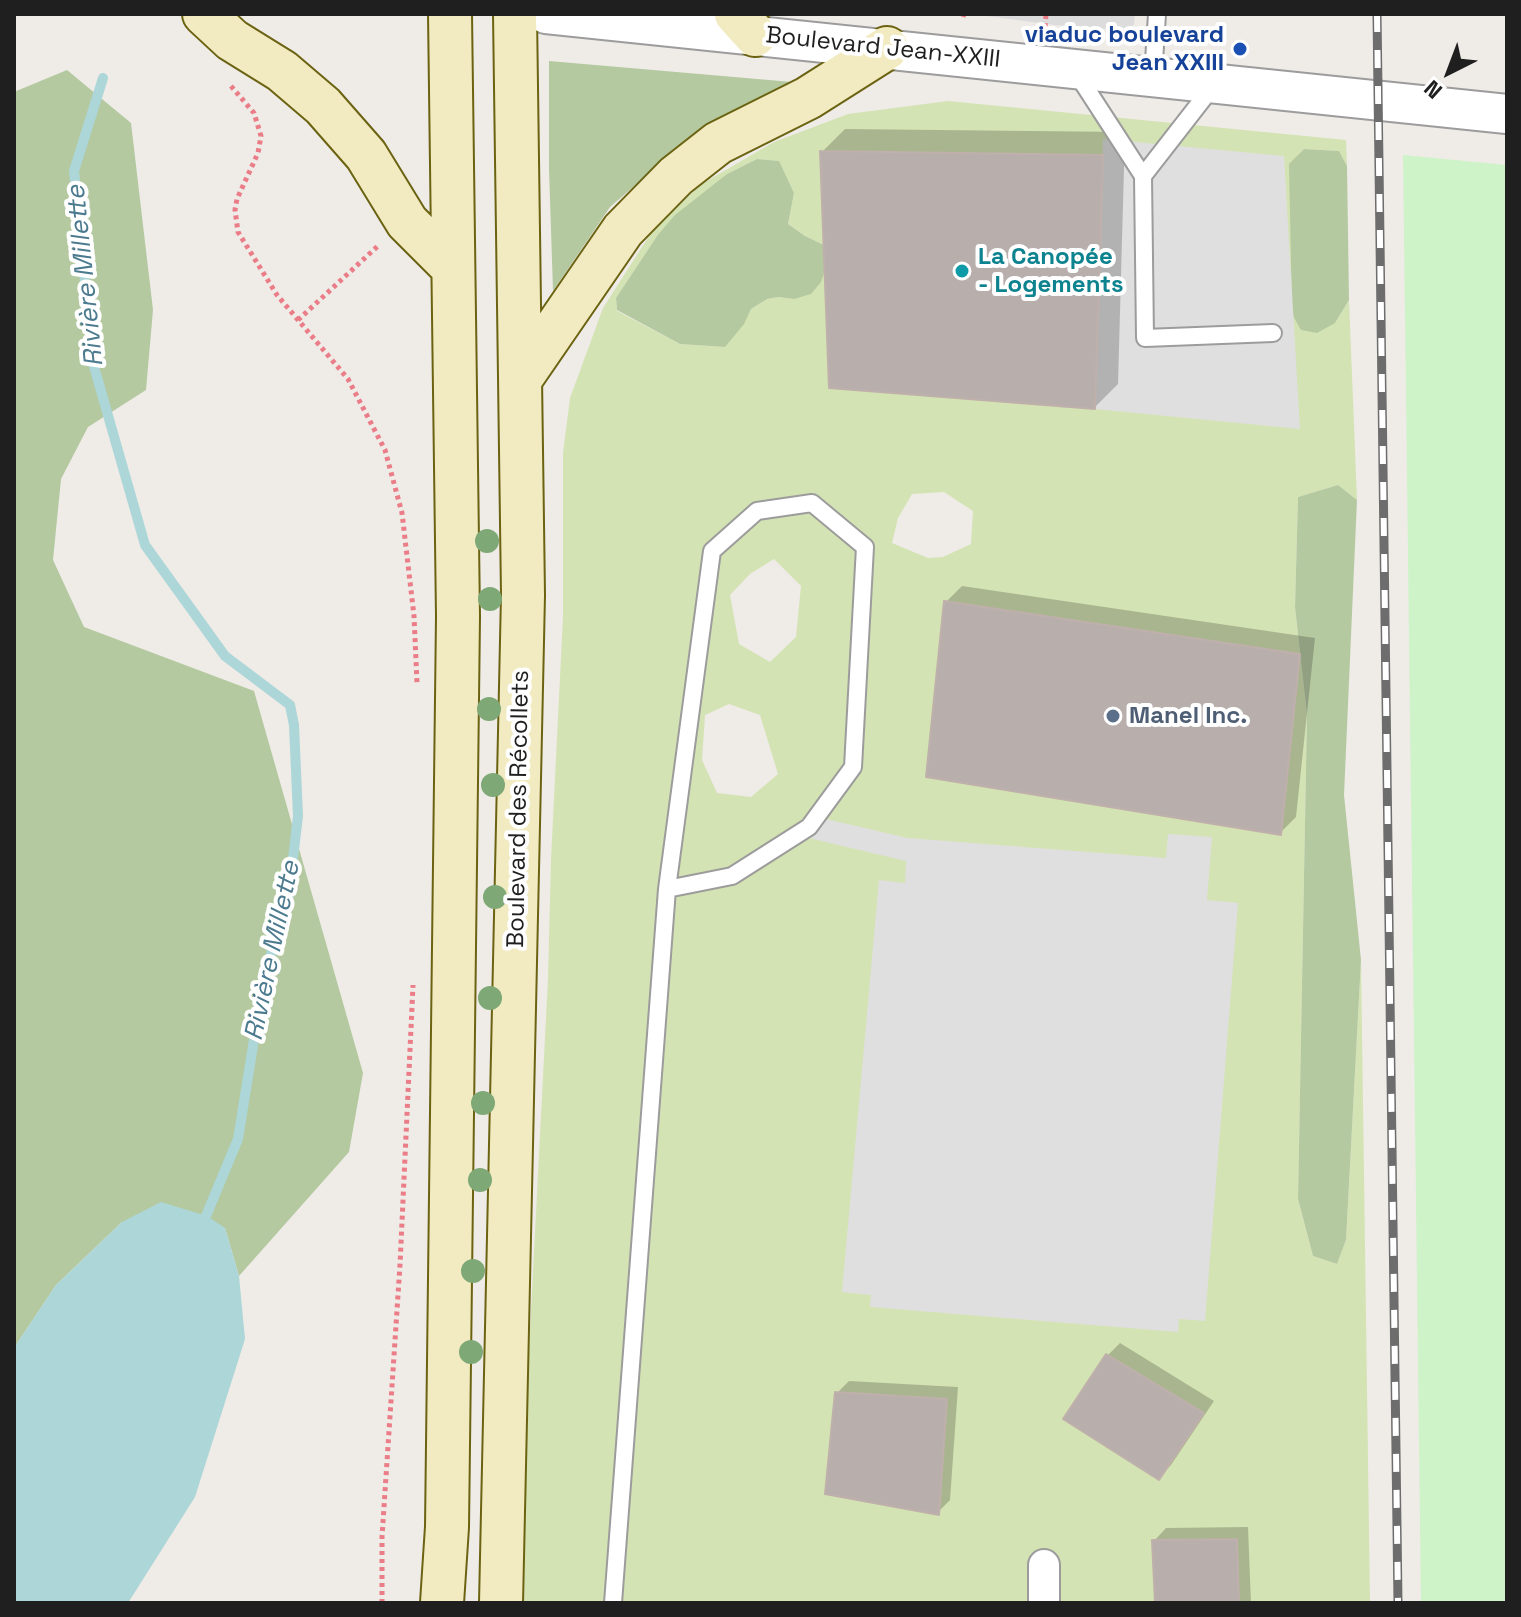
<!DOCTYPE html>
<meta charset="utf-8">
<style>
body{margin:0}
#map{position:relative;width:1521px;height:1617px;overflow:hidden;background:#efebe7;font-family:"Space Grotesk",sans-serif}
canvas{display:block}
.frame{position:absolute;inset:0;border:16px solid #1f1f1f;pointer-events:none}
.north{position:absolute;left:1409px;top:32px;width:80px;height:80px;-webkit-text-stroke:6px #fff;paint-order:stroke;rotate:222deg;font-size:22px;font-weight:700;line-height:32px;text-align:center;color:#1f1f1f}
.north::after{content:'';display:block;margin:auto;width:28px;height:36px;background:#1f1f1f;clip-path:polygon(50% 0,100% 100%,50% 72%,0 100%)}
</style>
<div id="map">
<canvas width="1521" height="1617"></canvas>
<div class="frame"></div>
<div class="north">N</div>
</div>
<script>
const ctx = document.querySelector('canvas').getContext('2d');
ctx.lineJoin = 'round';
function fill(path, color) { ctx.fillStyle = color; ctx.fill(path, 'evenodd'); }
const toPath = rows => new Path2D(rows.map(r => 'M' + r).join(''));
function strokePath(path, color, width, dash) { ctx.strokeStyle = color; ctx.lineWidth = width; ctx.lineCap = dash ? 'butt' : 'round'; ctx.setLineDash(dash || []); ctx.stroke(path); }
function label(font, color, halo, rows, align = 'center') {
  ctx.font = font + ' "Space Grotesk",sans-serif'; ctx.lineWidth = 8; ctx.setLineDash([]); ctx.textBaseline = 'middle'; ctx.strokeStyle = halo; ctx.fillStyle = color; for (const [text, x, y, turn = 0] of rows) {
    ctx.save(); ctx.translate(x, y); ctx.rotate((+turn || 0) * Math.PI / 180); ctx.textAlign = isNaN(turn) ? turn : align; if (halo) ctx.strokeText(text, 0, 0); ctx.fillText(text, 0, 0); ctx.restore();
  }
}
const residential = toPath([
 [971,14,1135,14,1133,31,1055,25]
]);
const grass = toPath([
 [948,101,1346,140,1347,166,1339,151,1304,149,1290,164,1292,315,1335,323,1349,300,1357,500,1338,485,1298,497,1295,607,1307,715,1298,1199,1313,1256,1337,1264,1346,1240,1361,960,1370,1603,516,1603,548,979,551,859,563,617,563,453,570,398,603,308,651,233,700,185,774,142,848,114],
 [757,159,778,161,794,193,788,224,805,236,824,245,794,299,778,297,767,299,751,309,725,347,680,344,617,311,616,298,657,236,727,174],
 [944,492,973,511,971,544,943,557,928,558,892,543,898,518,912,494],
 [774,559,801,586,796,637,770,662,739,644,730,595,750,574],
 [729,704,760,715,778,774,751,797,717,793,702,760,705,715]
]);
const forest = toPath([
 [549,61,792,82,699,130,610,207,553,291,549,169],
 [67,70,131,123,153,310,146,390,88,427,61,479,53,560,84,627,254,691,363,1073,349,1152,239,1276,225,1228,122,1222,56,1285,14,1348,14,92],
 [1304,149,1339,151,1347,166,1349,300,1335,323,1317,333,1301,330,1292,314,1289,164],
 [757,159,779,161,794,193,788,224,805,236,824,245,826,267,821,282,811,294,794,299,778,297,767,299,751,309,744,324,725,347,680,344,617,310,616,298,657,236,675,215,727,174],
 [1338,485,1357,500,1344,795,1361,960,1346,1240,1337,1264,1313,1256,1298,1199,1307,715,1295,607,1298,497]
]);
const park = toPath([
 [1403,155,1507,165,1507,1603,1421,1603]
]);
const parking = toPath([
 [1103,139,1284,156,1300,429,1095,409],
 [817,817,908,838,1166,858,1168,834,1212,837,1207,900,1238,903,1205,1321,1179,1319,1178,1332,870,1307,871,1295,842,1292,879,880,905,883,906,861,796,835]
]);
const water = toPath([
 [161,1202,207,1216,225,1228,239,1276,245,1339,195,1497,128,1603,14,1603,14,1348,56,1285,122,1222]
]);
const shadow = toPath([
 [845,129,1125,132,1118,384,1095,407,822,152],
 [962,586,1315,638,1296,817,1280,833,946,602],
 [1120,1343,1214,1401,1171,1465,1159,1477,1108,1355],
 [849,1381,958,1387,950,1500,938,1512,837,1393],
 [1248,1527,1251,1603,1157,1603,1154,1541,1166,1528],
 [943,1601,943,1603,850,1603,851,1603]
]);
const stream = toPath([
 [103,78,74,171,93,363,145,545,225,656,290,705,294,725,298,816,287,909,265,971,238,1139,201,1228]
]);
const building = toPath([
 [820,151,1103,155,1095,409,829,388,820,151],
 [944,601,1300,654,1281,835,926,777,944,601],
 [1106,1354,1204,1413,1159,1480,1063,1419,1106,1354],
 [835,1392,947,1399,939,1515,825,1494,835,1392],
 [1237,1539,1239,1603,1155,1603,1152,1540,1237,1539]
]);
const path = toPath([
 [963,17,964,14],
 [1045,27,1046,14],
 [231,86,254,113,261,136,258,153,237,199,235,210,238,232,277,295,348,379,385,450,402,513,414,616,417,683],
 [298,320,380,244],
 [382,1603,382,1537,400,1265,413,985]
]);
const service = toPath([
 [1075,71,1143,176,1145,338,1273,333],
 [1153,77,1157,14],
 [1143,176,1213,86],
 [613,1603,667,889,712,551,757,511,812,503,865,547,853,767,809,827,732,876,667,889]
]);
const minor = toPath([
 [1044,1565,1044,1603]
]);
const tertiary = toPath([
 [546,14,1507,114]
]);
const secondary = toPath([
 [204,14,232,40,282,71,323,106,366,155,407,222,452,267],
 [736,14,755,35],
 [522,377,623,230,676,176,718,143,808,98,887,48],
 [442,1603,447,1527,458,616,450,14],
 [501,1603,523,595,515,14]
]);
const rail = toPath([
 [1377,14,1398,1603]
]);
const trees = [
 [487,541],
 [490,599],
 [489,709],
 [493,785],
 [495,897],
 [490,998],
 [483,1103],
 [480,1180],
 [473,1271],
 [471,1352]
];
const markers = [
 [1240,49,8,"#1a4fb4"],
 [962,271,8,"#0f9aa8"],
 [1113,716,8,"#5c6f8a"]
];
const transitNames = [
 ["viaduc boulevard",1224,35],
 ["Jean XXIII",1224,63]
];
const streetNames = [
 ["Boulevard Jean-XXIII",883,48,6],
 ["Boulevard des Récollets",519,809,-89]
];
const cultureNames = [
 ["La Canopée",978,257],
 ["- Logements",978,285]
];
const serviceNames = [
 ["Manel Inc.",1129,716]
];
const waterNames = [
 ["Rivière Millette",86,276,-96],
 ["Rivière Millette",273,951,-78]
];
fill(residential, '#dddcdd');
fill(grass, '#d4e3b3');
fill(forest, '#b4c9a0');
fill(park, '#cef3c9');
fill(parking, '#dfdfdf');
fill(water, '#acd6d7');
fill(shadow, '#0003');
strokePath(stream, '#acd6d7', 10);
fill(building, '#b8afad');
strokePath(building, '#bfb0ab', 2);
strokePath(service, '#9c9c9c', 20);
strokePath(minor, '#9c9c9c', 34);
strokePath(tertiary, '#9c9c9c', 42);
strokePath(secondary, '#6b6312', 46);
strokePath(path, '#ea7d87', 5, [4, 4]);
strokePath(service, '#fff', 16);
strokePath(minor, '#fff', 30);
strokePath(tertiary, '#fff', 38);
strokePath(secondary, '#f2ebc1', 42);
strokePath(rail, '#6d6d6d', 9);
strokePath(rail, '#fff', 6, [18]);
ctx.fillStyle = '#7ea876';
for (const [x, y] of trees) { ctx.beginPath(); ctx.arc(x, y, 12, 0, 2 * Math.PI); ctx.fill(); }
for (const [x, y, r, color] of markers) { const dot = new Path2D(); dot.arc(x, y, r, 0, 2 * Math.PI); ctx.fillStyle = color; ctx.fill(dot); strokePath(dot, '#fff', 3); }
label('bold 24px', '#164399', '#fff', transitNames, 'right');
label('24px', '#1f1f1f', '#fff', streetNames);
label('bold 24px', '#0d838f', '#fff', cultureNames, 'left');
label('bold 24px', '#4e5e75', '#fff', serviceNames, 'left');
label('italic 26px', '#4c7a8e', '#fff', waterNames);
</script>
